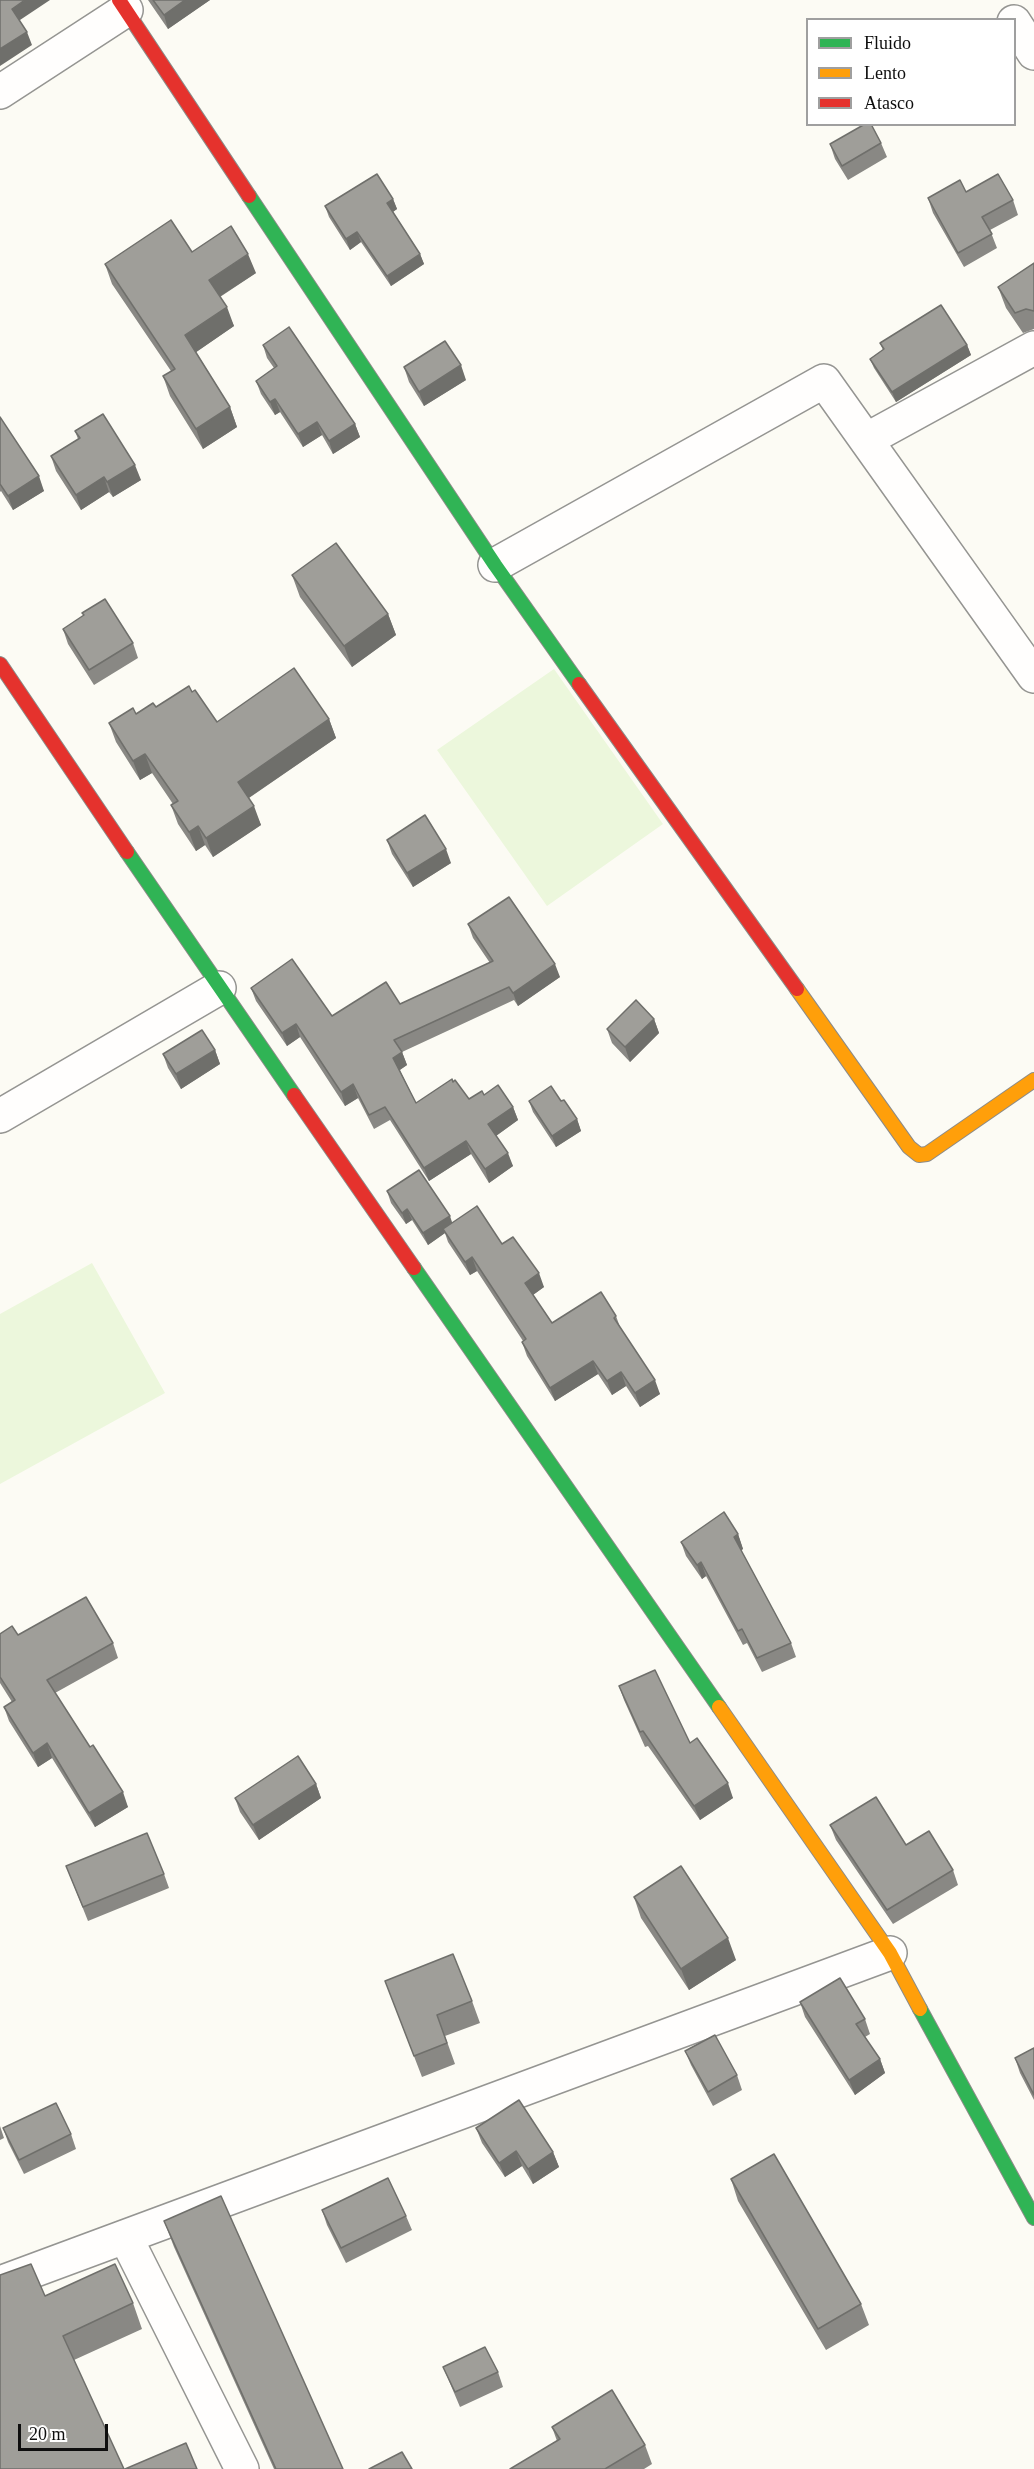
<!DOCTYPE html>
<style>
body{margin:0}
#map{position:relative;width:1034px;height:2469px;overflow:hidden;background:#fcfbf4;font-family:Georgia,serif}
canvas{display:block}
.legend{position:absolute;left:806px;top:18px;width:210px;height:108px;box-sizing:border-box;background:#fff;border:2px solid #9f9f9f;margin:0;padding:8px 10px;list-style:none;font-size:18px;color:#0e0e0e}
.legend li{display:flex;align-items:center;gap:12px;height:30px}
.legend b{width:30px;border:2px solid #9f9f9f}
.scale{position:absolute;left:18px;top:2424px;width:90px;height:27px;box-sizing:border-box;border:3px solid #0e0e0e;border-top:0;padding-left:8px;font-size:18px;line-height:21px;white-space:nowrap;color:#0e0e0e;-webkit-text-stroke:4px #fff;paint-order:stroke}
</style>
<div id="map">
<canvas width="1034" height="2469"></canvas>
<ul class="legend">
<li><b style="height:8px;background:#30b455"></b>Fluido</li>
<li><b style="height:8px;background:#ff9f0a"></b>Lento</li>
<li><b style="height:8px;background:#e5322d"></b>Atasco</li>
</ul>
<div class="scale">20 m</div>
</div>
<script>
const ctx = document.querySelector('canvas').getContext('2d');
ctx.lineJoin = 'round';
function fill(path, color) { ctx.fillStyle = color; ctx.fill(path, 'evenodd'); }
const toPath = rows => new Path2D(rows.map(r => 'M' + r).join(''));
function strokePath(path, color, width, dash) { ctx.strokeStyle = color; ctx.lineWidth = width; ctx.lineCap = dash ? 'butt' : 'round'; ctx.setLineDash(dash || []); ctx.stroke(path); }
const pitch = toPath([
 [554,669,663,824,547,906,437,750],
 [92,1263,165,1393,0,1484,0,1314]
]);
const street = toPath([
 [1014,22,1034,53],
 [0,92,126,10],
 [866,440,1034,348],
 [495,565,824,381,1034,676],
 [0,1116,219,988],
 [126,2238,242,2469],
 [0,2283,890,1953]
]);
const fast = toPath([
 [249,196,495,565,579,684],
 [127,852,294,1095],
 [414,1268,719,1707],
 [920,2009,1034,2218]
]);
const slow = toPath([
 [797,989,909,1147,919,1155,927,1154,1034,1080],
 [719,1707,890,1953,920,2009]
]);
const jam = toPath([
 [119,0,249,196],
 [0,664,127,852],
 [579,684,797,989],
 [294,1095,414,1268]
]);
const wall = toPath([
 [148,0,210,0,168,29],
 [881,143,887,157,848,180,835,159,830,144],
 [966,192,1013,200,1018,215,990,230,997,248,964,267,933,213,928,198],
 [393,199,397,209,393,212,420,254,424,264,391,286,361,242,350,250,329,217,325,206],
 [192,252,256,273,220,297,234,326,196,352,230,407,237,427,203,449,170,396,163,376,171,371,112,284,105,264],
 [1034,263,1034,329,1023,333,1006,308,998,287],
 [880,343,967,345,971,355,896,402,874,368,870,359,883,350],
 [263,345,355,424,360,437,333,454,322,435,303,447,280,412,275,415,261,394,256,381,274,368,267,358],
 [404,367,466,380,424,406,409,382],
 [0,417,44,491,13,510,1,491,0,492],
 [75,431,141,480,113,497,109,492,81,510,56,471,51,456,78,439],
 [292,575,388,614,396,635,352,667,300,597],
 [82,613,133,643,138,658,94,685,68,644,63,629,84,616],
 [192,692,217,722,329,719,336,738,249,798,261,825,213,857,205,845,196,851,178,824,171,805,173,804,152,773,140,780,116,742,109,723,156,707],
 [387,840,451,863,413,887,392,854],
 [468,924,560,977,518,1006,514,1000,402,1052,407,1065,400,1070,416,1103,469,1099,484,1095,513,1107,518,1120,496,1136,513,1166,489,1183,471,1154,429,1181,390,1120,374,1129,358,1098,345,1106,300,1037,287,1046,256,1001,251,988,332,1016,400,1004,490,963,473,938],
 [654,1019,659,1033,630,1062,612,1043,607,1029],
 [215,1050,220,1064,181,1089,168,1068,163,1054],
 [529,1101,561,1101,577,1119,581,1131,556,1147,533,1112],
 [387,1191,452,1223,502,1244,544,1287,533,1295,552,1323,616,1316,620,1327,660,1394,640,1407,626,1386,612,1395,598,1374,555,1401,527,1356,522,1342,523,1341,477,1271,470,1275,448,1242,445,1233,428,1245,412,1220,406,1224,391,1203],
 [738,1534,743,1549,741,1550,791,1643,796,1657,762,1672,747,1643,743,1645,706,1576,702,1579,686,1556,681,1542],
 [0,1634,113,1643,118,1658,55,1693,128,1807,95,1827,52,1758,38,1767,9,1721,4,1707,12,1702,0,1683],
 [619,1686,690,1743,733,1798,700,1820,648,1746,645,1747,624,1700],
 [316,1784,321,1798,259,1840,240,1812,235,1798],
 [830,1825,906,1845,953,1870,958,1885,893,1924,836,1840],
 [66,1866,164,1874,169,1888,88,1921],
 [634,1897,736,1960,689,1990,641,1918],
 [385,1981,472,2001,480,2023,445,2036,455,2064,422,2077],
 [800,2002,865,2019,870,2034,865,2037,880,2059,885,2073,855,2095,805,2017],
 [1034,2048,1034,2100,1020,2073,1015,2058],
 [685,2051,737,2075,742,2090,713,2106,691,2065],
 [0,2126,4,2138,0,2140],
 [3,2128,71,2134,76,2149,24,2174,8,2142],
 [476,2128,553,2152,559,2167,533,2184,522,2166,505,2177,482,2143],
 [731,2179,861,2304,869,2325,826,2350,738,2201],
 [322,2210,406,2216,412,2230,346,2263,327,2225],
 [164,2221,343,2469,274,2469,174,2247],
 [45,2296,133,2303,142,2329,74,2360],
 [443,2367,498,2372,503,2387,460,2407,449,2381],
 [552,2427,645,2445,652,2464,644,2469,510,2469,557,2441]
]);
const shadedWall = toPath([
 [25,0,50,0,17,22,12,9],
 [185,0,210,0,168,29,164,15],
 [27,32,32,45,0,66,0,49],
 [393,199,397,209,391,213,387,203],
 [357,232,361,242,350,250,346,239],
 [248,254,256,273,216,299,209,280],
 [420,254,424,264,391,286,387,276],
 [227,307,234,326,192,355,185,335],
 [967,345,971,355,896,402,892,392],
 [461,365,466,380,424,406,419,392],
 [275,399,280,412,275,415,270,402],
 [230,407,237,427,203,449,196,429],
 [317,422,322,435,303,447,298,434],
 [355,424,360,437,333,454,329,441],
 [135,465,141,480,113,497,107,482],
 [39,476,44,491,13,510,8,496],
 [104,477,109,492,81,510,76,495],
 [388,614,396,635,352,667,344,646],
 [329,719,336,738,244,801,238,782],
 [145,754,152,773,140,780,133,761],
 [254,806,261,825,213,857,206,838],
 [198,826,205,845,196,851,189,832],
 [446,849,451,863,413,887,407,873],
 [555,964,560,977,518,1006,513,993],
 [654,1019,659,1033,630,1062,625,1047],
 [296,1024,300,1037,287,1046,282,1033],
 [215,1050,220,1064,181,1089,176,1074],
 [402,1052,407,1065,398,1071,393,1058],
 [353,1084,358,1098,345,1106,341,1092],
 [513,1107,518,1120,493,1138,488,1124],
 [577,1119,581,1131,556,1147,552,1136],
 [466,1141,471,1154,429,1181,424,1168],
 [508,1153,513,1166,489,1183,485,1169],
 [407,1209,412,1220,406,1224,402,1213],
 [450,1216,454,1228,443,1229,445,1233,428,1245,423,1233],
 [472,1257,477,1271,470,1275,465,1262],
 [539,1273,544,1287,530,1297,525,1283],
 [593,1361,598,1374,555,1401,550,1388],
 [621,1372,626,1386,612,1395,607,1381],
 [655,1380,660,1394,640,1407,635,1393],
 [738,1534,743,1549,739,1552,734,1537],
 [701,1562,706,1576,702,1579,697,1565],
 [47,1743,52,1758,38,1767,33,1753],
 [728,1783,733,1798,700,1820,694,1806],
 [316,1784,321,1798,259,1840,253,1825],
 [123,1792,128,1807,95,1827,89,1813],
 [728,1938,736,1960,689,1990,681,1969],
 [880,2059,885,2073,855,2095,849,2080],
 [516,2151,522,2166,505,2177,499,2163],
 [553,2152,559,2167,533,2184,528,2169]
]);
const building = toPath([
 [0,0,25,0,12,9,27,32,0,49,0,0],
 [153,0,185,0,164,15,153,0],
 [865,124,871,124,881,143,842,166,830,144,865,124],
 [377,174,393,199,387,203,420,254,387,276,357,232,346,239,325,206,377,174],
 [998,174,1013,200,982,217,992,234,958,253,928,198,960,180,966,192,998,174],
 [171,220,192,252,231,226,248,254,209,280,227,307,185,335,230,407,196,429,163,376,175,369,105,264,171,220],
 [1034,263,1034,311,1026,309,1015,313,998,287,1034,263],
 [941,305,967,345,892,392,870,359,884,349,880,343,941,305],
 [289,327,355,424,329,441,317,422,298,434,275,399,270,402,256,381,277,366,263,345,289,327],
 [445,341,461,365,419,392,404,367,445,341],
 [103,414,135,465,107,482,104,477,76,495,51,456,80,438,75,431,103,414],
 [0,417,39,476,8,496,0,484,0,417],
 [336,543,388,614,344,646,292,575,336,543],
 [105,599,133,643,89,670,63,629,84,615,82,613,105,599],
 [294,668,329,719,238,782,254,806,206,838,198,826,189,832,171,805,178,801,145,754,133,761,109,723,133,708,136,714,153,703,156,707,189,686,192,692,195,690,217,722,294,668],
 [425,815,446,849,407,873,387,840,425,815],
 [509,897,555,964,513,993,509,987,394,1040,402,1052,393,1058,416,1103,452,1079,453,1082,455,1080,469,1099,482,1091,484,1095,498,1085,513,1107,488,1124,508,1153,485,1169,466,1141,424,1168,385,1107,369,1115,353,1084,341,1092,296,1024,282,1033,251,988,292,959,332,1016,386,982,400,1004,493,961,468,924,509,897],
 [636,1000,654,1019,625,1047,607,1029,636,1000],
 [202,1030,215,1050,176,1074,163,1054,202,1030],
 [551,1086,561,1101,564,1100,577,1119,552,1136,529,1101,551,1086],
 [419,1170,450,1216,423,1233,407,1209,402,1213,387,1191,419,1170],
 [477,1206,502,1244,513,1237,539,1273,525,1283,552,1323,601,1292,616,1316,614,1318,655,1380,635,1393,621,1372,607,1381,593,1361,550,1388,522,1342,526,1339,472,1257,465,1262,443,1229,477,1206],
 [724,1512,738,1534,734,1537,791,1643,757,1658,742,1629,738,1631,701,1562,697,1565,681,1542,724,1512],
 [86,1597,113,1643,47,1680,90,1747,93,1745,123,1792,89,1813,47,1743,33,1753,4,1707,15,1700,0,1677,0,1634,12,1626,18,1635,86,1597],
 [655,1670,690,1743,697,1738,728,1783,694,1806,643,1731,640,1732,619,1686,655,1670],
 [298,1756,316,1784,253,1825,235,1798,298,1756],
 [876,1797,906,1845,929,1831,953,1870,887,1910,830,1825,876,1797],
 [147,1833,164,1874,83,1907,66,1866,147,1833],
 [681,1866,728,1938,681,1969,634,1897,681,1866],
 [453,1954,472,2001,437,2015,447,2043,414,2056,385,1981,453,1954],
 [840,1978,865,2019,856,2024,880,2059,849,2080,800,2002,840,1978],
 [715,2035,737,2075,708,2092,685,2051,715,2035],
 [1034,2048,1034,2095,1015,2058,1034,2048],
 [519,2100,553,2152,528,2169,516,2151,499,2163,476,2128,519,2100],
 [56,2103,71,2134,19,2160,3,2128,56,2103],
 [774,2154,861,2304,818,2329,731,2179,774,2154],
 [388,2178,406,2216,341,2248,322,2210,388,2178],
 [221,2196,343,2469,276,2469,164,2221,221,2196],
 [31,2264,45,2296,115,2264,133,2303,63,2336,124,2469,0,2469,0,2275,31,2264],
 [485,2347,498,2372,455,2392,443,2367,485,2347],
 [612,2390,645,2445,605,2469,510,2469,560,2439,552,2427,612,2390],
 [186,2443,197,2469,125,2469,186,2443],
 [402,2452,412,2469,369,2469,402,2452]
]);
fill(pitch, '#ecf7dc');
strokePath(street, '#959592', 36);
strokePath(fast, '#8c8b88', 16);
strokePath(slow, '#8c8b88', 16);
strokePath(jam, '#8c8b88', 16);
strokePath(street, '#fffefd', 33);
strokePath(fast, '#30b455', 14);
strokePath(slow, '#ff9f0a', 14);
strokePath(jam, '#e5322d', 14);
fill(wall, '#898884');
fill(shadedWall, '#6f6f6b');
fill(building, '#9f9e99');
strokePath(building, '#6f6f6b', 1.5);
</script>
